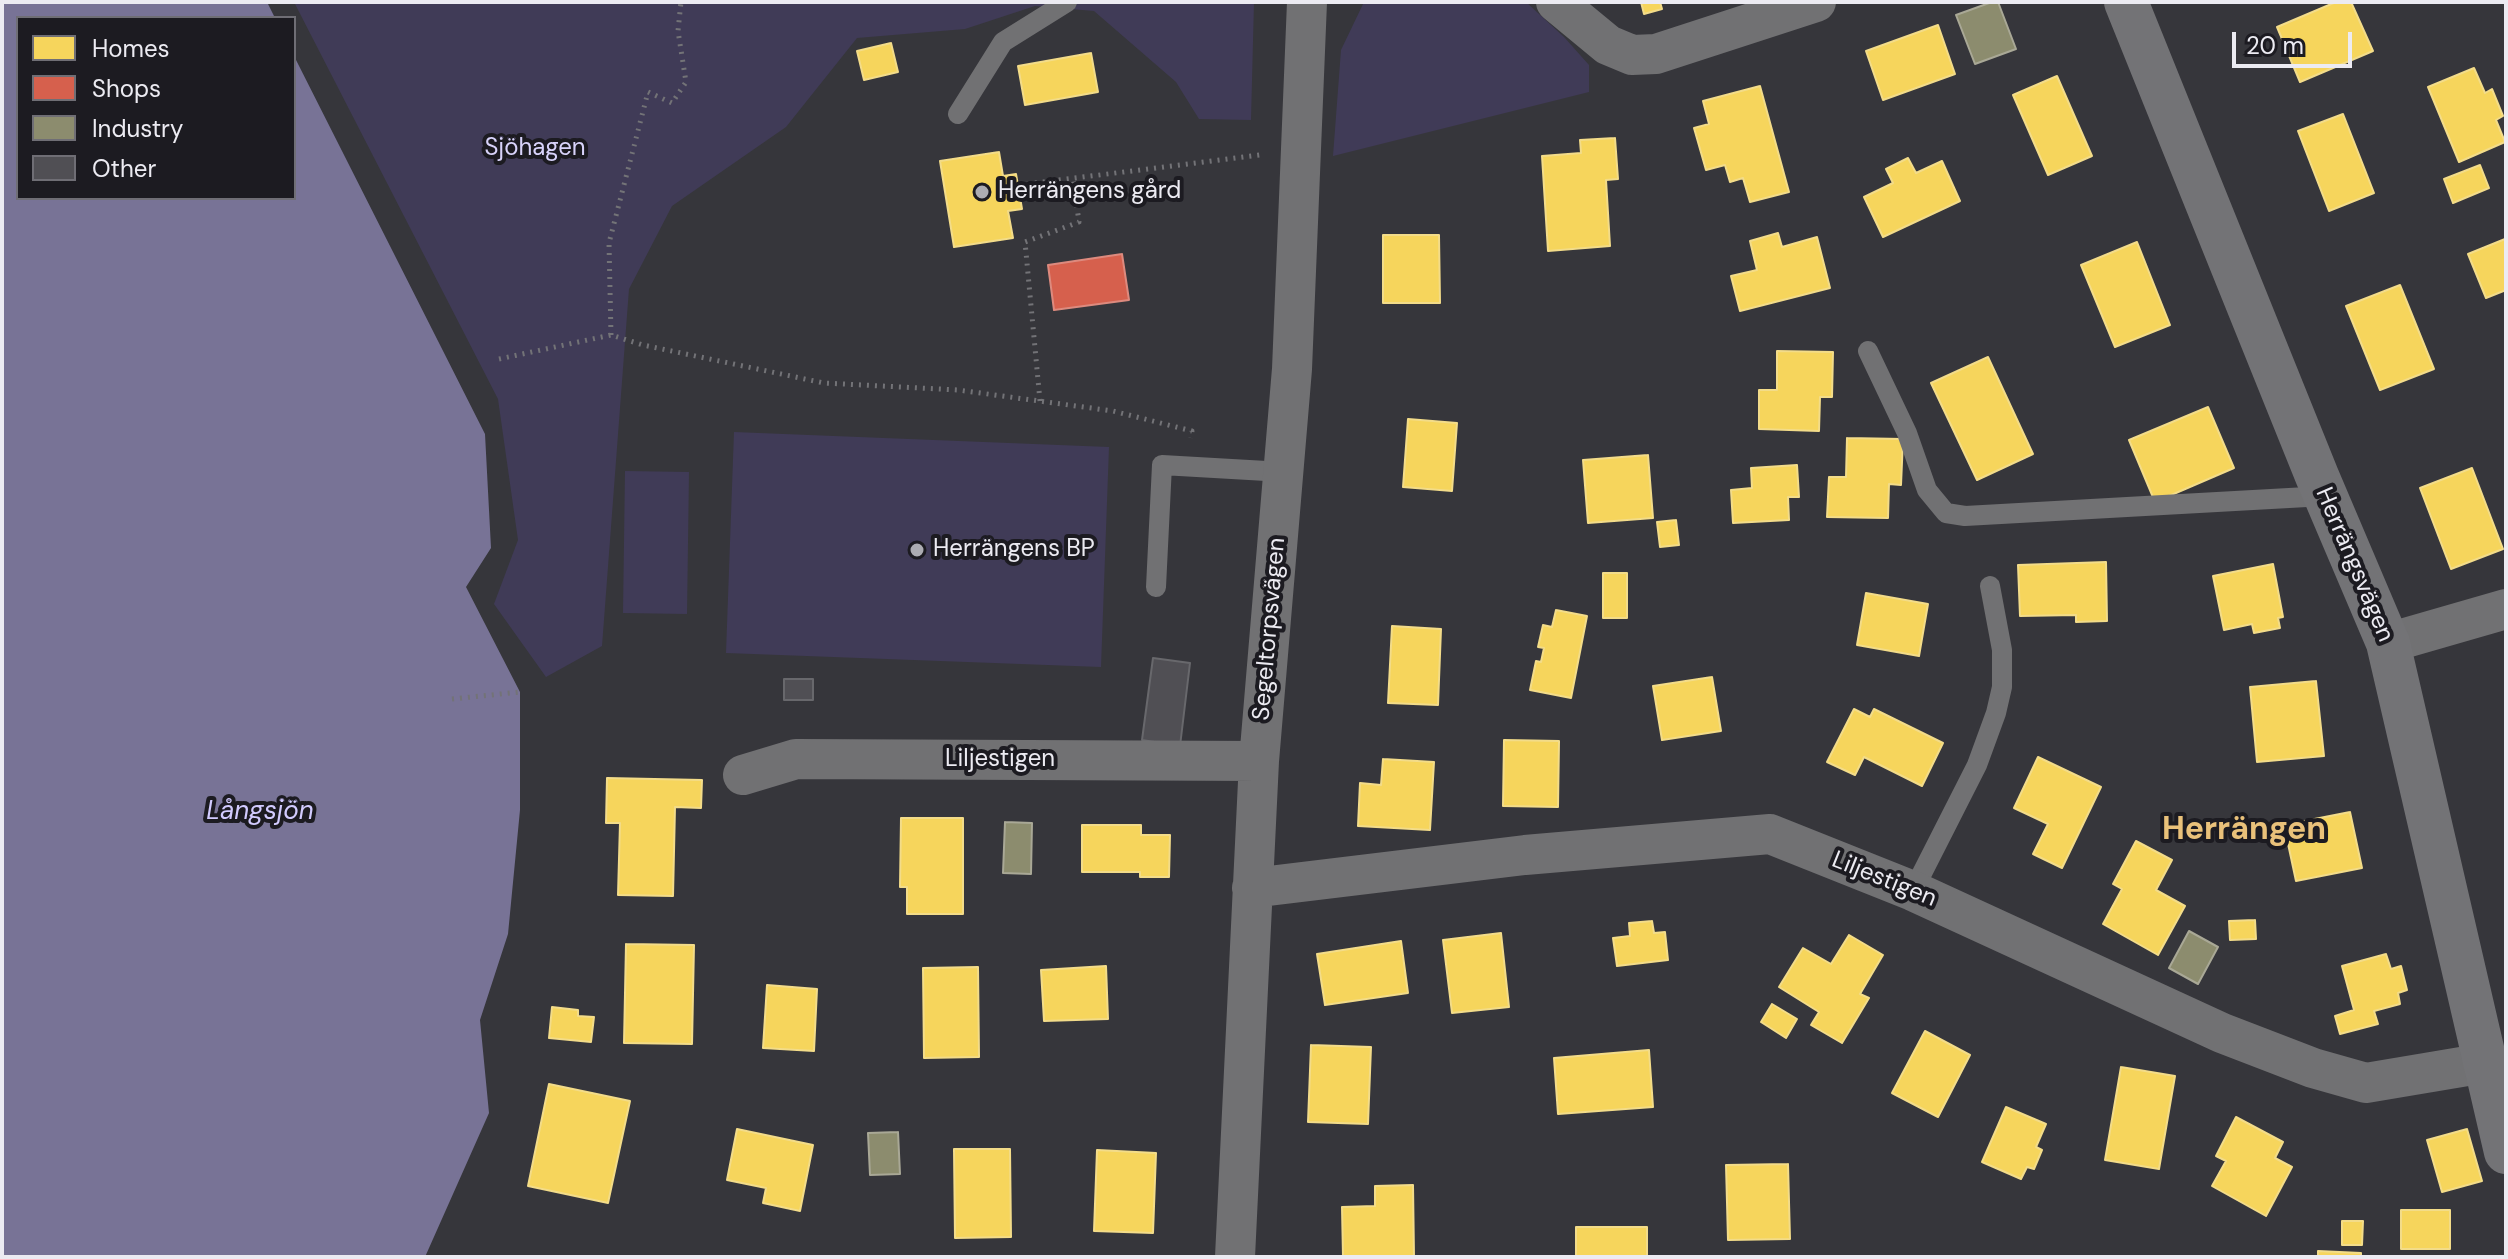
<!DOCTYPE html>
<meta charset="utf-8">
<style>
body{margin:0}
#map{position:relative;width:2508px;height:1259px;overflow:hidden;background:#36363b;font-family:"DM Sans",sans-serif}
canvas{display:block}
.frame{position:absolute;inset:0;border:4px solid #ecebf2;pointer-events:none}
.legend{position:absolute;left:16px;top:16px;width:280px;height:184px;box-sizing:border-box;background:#1c1b21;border:2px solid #6f6e75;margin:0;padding:10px 14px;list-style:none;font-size:24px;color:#ecebf2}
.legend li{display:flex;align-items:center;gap:16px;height:40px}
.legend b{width:40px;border:2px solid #6f6e75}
.scale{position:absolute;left:2232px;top:32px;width:120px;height:36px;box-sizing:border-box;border:4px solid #ecebf2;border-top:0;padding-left:10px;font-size:24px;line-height:28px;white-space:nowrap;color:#ecebf2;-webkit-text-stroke:6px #1c1b21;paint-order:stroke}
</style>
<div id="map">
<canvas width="2508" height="1259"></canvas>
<div class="frame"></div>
<ul class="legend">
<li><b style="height:22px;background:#f6d55c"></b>Homes</li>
<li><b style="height:22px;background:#d6604d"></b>Shops</li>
<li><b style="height:22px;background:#8c8c6e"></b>Industry</li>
<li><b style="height:22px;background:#504f54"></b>Other</li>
</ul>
<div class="scale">20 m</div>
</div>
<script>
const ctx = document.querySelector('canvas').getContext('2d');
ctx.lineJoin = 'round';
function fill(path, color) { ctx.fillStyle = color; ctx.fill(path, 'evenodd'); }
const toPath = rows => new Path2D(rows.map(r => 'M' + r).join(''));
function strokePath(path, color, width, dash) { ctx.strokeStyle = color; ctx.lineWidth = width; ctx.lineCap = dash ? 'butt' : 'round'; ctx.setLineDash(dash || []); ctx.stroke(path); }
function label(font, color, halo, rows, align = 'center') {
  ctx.font = font + ' "DM Sans",sans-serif'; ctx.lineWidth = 8; ctx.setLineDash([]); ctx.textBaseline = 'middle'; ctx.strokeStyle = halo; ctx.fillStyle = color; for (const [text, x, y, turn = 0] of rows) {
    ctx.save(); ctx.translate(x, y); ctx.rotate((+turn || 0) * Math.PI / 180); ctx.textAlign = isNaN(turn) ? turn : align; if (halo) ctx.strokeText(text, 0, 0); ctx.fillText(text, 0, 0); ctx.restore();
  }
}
const green = toPath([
 [294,2,1254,2,1251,120,1199,119,1176,82,1094,11,1035,6,965,29,857,38,786,127,672,206,629,289,602,646,546,677,494,604,518,540,498,399],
 [1364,2,1526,2,1564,37,1589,65,1589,92,1333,156,1341,50],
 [734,432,1109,447,1101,667,726,653],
 [625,471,689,472,687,614,623,613]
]);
const water = toPath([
 [2,2,267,2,275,18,18,18,18,198,294,198,294,56,485,434,491,548,466,587,520,692,520,810,508,934,480,1020,489,1113,425,1257,2,1257]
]);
const homes = toPath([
 [1641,2,1660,2,1662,9,1644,14,1641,2],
 [2336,2,2351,2,2373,51,2300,82,2277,27,2336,2],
 [1938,25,1955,74,1883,100,1866,51,1938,25],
 [891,43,898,72,864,80,857,51,891,43],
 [1091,53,1098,92,1025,105,1018,66,1091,53],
 [2474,68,2485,93,2492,89,2503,116,2496,120,2505,142,2459,162,2428,87,2474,68],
 [2057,76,2092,156,2048,175,2013,95,2057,76],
 [1760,86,1789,192,1750,202,1743,178,1730,182,1725,165,1706,170,1694,128,1709,124,1703,101,1760,86],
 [2343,114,2374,193,2329,211,2298,131,2343,114],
 [1615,138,1618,179,1606,180,1610,246,1548,251,1542,156,1581,153,1580,140,1615,138],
 [999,152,1003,176,1016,174,1022,209,1008,211,1013,238,954,247,940,161,999,152],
 [1908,158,1916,173,1942,161,1960,201,1883,237,1864,197,1893,183,1886,169,1908,158],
 [2480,165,2489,188,2453,203,2444,179,2480,165],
 [1778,233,1782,247,1817,237,1830,288,1740,311,1731,276,1757,270,1750,241,1778,233],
 [1383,235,1439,235,1440,303,1383,303,1383,235],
 [2505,239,2506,290,2486,298,2468,254,2505,239],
 [2137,242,2170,325,2115,347,2081,265,2137,242],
 [2400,285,2434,369,2380,390,2346,306,2400,285],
 [1777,351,1833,352,1832,397,1820,397,1819,431,1759,429,1759,390,1777,390,1777,351],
 [1988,357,2033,454,1977,480,1931,383,1988,357],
 [2208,407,2234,468,2155,502,2129,440,2208,407],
 [1408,419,1457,423,1452,491,1403,487,1408,419],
 [1847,438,1903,439,1901,485,1889,484,1888,518,1827,517,1829,477,1846,477,1847,438],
 [1648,455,1653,518,1588,523,1583,460,1648,455],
 [1797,465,1799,497,1788,497,1789,520,1733,523,1731,490,1752,488,1751,468,1797,465],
 [2472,468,2503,549,2451,569,2420,488,2472,468],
 [1676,520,1679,545,1660,547,1657,522,1676,520],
 [2106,562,2107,621,2076,622,2076,615,2020,616,2018,565,2106,562],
 [2273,564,2283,617,2278,618,2280,628,2254,633,2252,624,2224,630,2213,576,2273,564],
 [1603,573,1627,573,1627,618,1603,618,1603,573],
 [1866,593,1928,604,1919,656,1857,645,1866,593],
 [1556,610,1587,616,1571,698,1530,690,1536,661,1541,662,1544,648,1538,647,1543,625,1552,627,1556,610],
 [1392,626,1441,629,1438,705,1388,703,1392,626],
 [1712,677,1721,731,1662,740,1653,686,1712,677],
 [2316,681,2324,756,2257,762,2250,687,2316,681],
 [1854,709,1870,717,1874,709,1943,743,1922,786,1864,757,1855,775,1827,762,1854,709],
 [1504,740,1559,741,1558,807,1503,806,1504,740],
 [2038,757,2101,787,2062,868,2033,854,2048,824,2014,808,2038,757],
 [1383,759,1434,762,1430,830,1358,826,1360,783,1381,785,1383,759],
 [607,778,702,780,701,808,675,807,673,896,618,895,620,823,606,823,607,778],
 [2350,812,2362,868,2296,881,2284,825,2350,812],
 [901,818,963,818,963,914,907,914,907,887,900,887,901,818],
 [1082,825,1141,825,1141,835,1170,835,1169,877,1140,877,1140,872,1082,872,1082,825],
 [2136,841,2172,860,2156,890,2185,906,2158,955,2103,924,2122,889,2113,884,2136,841],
 [2255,920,2256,939,2230,940,2229,921,2255,920],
 [1652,921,1654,933,1665,932,1668,960,1617,966,1613,938,1630,936,1629,923,1652,921],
 [1501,933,1509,1007,1452,1013,1443,940,1501,933],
 [1849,935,1883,955,1860,994,1869,998,1842,1043,1811,1025,1819,1012,1779,987,1803,948,1831,964,1849,935],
 [1401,941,1408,993,1325,1005,1317,954,1401,941],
 [626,944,694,945,692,1044,624,1043,626,944],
 [2386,954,2391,969,2401,966,2407,990,2398,993,2400,1004,2374,1011,2378,1024,2340,1034,2335,1016,2354,1010,2342,966,2386,954],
 [1106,966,1108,1019,1044,1021,1041,970,1106,966],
 [978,967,979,1057,924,1058,923,968,978,967],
 [767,985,817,989,814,1051,763,1048,767,985],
 [1772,1004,1797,1019,1786,1038,1761,1022,1772,1004],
 [552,1007,578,1010,578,1016,594,1017,591,1042,549,1038,552,1007],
 [1925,1031,1970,1055,1938,1117,1892,1093,1925,1031],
 [1311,1045,1371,1047,1368,1124,1308,1122,1311,1045],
 [1649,1050,1653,1107,1558,1114,1554,1058,1649,1050],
 [2121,1067,2175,1076,2159,1169,2105,1160,2121,1067],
 [549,1084,630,1101,608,1203,528,1186,549,1084],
 [2006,1107,2046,1124,2036,1147,2042,1150,2034,1169,2027,1167,2021,1179,1982,1162,2006,1107],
 [2236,1117,2283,1142,2275,1158,2292,1167,2266,1216,2212,1186,2226,1161,2216,1156,2236,1117],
 [737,1129,813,1145,800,1211,763,1203,766,1188,727,1180,737,1129],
 [2467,1129,2482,1181,2442,1192,2427,1140,2467,1129],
 [954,1149,1010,1149,1011,1237,955,1238,954,1149],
 [1097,1150,1156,1153,1153,1233,1094,1231,1097,1150],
 [1788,1164,1790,1239,1728,1240,1726,1165,1788,1164],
 [1413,1185,1414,1257,1343,1257,1342,1207,1375,1206,1375,1186,1413,1185],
 [2401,1210,2450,1210,2450,1249,2401,1249,2401,1210],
 [2342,1221,2363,1221,2362,1245,2342,1245,2342,1221],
 [1576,1227,1647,1227,1647,1257,1576,1257,1576,1227],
 [2318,1251,2361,1253,2361,1257,2318,1257,2318,1251]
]);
const shops = toPath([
 [1122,254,1129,300,1054,310,1048,265,1122,254]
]);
const industry = toPath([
 [1992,2,1998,2,2016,49,1975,64,1956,15,1992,2],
 [1005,822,1032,823,1031,874,1003,873,1005,822],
 [2189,931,2218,947,2198,984,2169,968,2189,931],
 [898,1132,900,1174,870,1175,868,1133,898,1132]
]);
const building = toPath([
 [1153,658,1190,663,1180,746,1142,740,1153,658],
 [784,679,813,679,813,700,784,700,784,679]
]);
const path = toPath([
 [1027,184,1260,155],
 [611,335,609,243,648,92,672,103,686,82,678,31,681,2],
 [499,359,611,335,643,345,824,383,958,390,1113,411,1192,431,1191,438],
 [1040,401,1025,242,1079,222,1073,178],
 [452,699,520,692]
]);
const lane = toPath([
 [958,114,1003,42,1067,2],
 [1868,351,1907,433,1927,490,1946,513,1965,516,2325,496],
 [1156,587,1162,465,1284,472],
 [1913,891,1977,765,1996,713,2002,687,2002,650,1990,586]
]);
const street = toPath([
 [1556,2,1608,45,1632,55,1656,54,1816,2],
 [2388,643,2506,609],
 [743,775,796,759,1259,761],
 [1252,888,1525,855,1770,834,1913,891,2222,1033,2313,1068,2366,1083,2485,1063],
 [1235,1257,1259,761,1292,369,1307,2]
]);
const secondary = toPath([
 [2126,2,2317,476,2388,643,2506,1152]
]);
const markers = [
 [982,192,8,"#acacb2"],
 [917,550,8,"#acacb2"]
];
const parkNames = [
 ["Sjöhagen",535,149]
];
const poiNames = [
 ["Herrängens gård",998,192],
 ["Herrängens BP",933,550]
];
const streetNames = [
 ["Herrängsvägen",2354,565,67],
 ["Segeltorpsvägen",1270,629,-85],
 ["Liljestigen",1000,760],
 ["Liljestigen",1884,880,22]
];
const waterNames = [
 ["Långsjön",260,812]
];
const districtNames = [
 ["Herrängen",2244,831]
];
fill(green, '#403b57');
fill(water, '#787396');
fill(homes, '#f6d55c');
strokePath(homes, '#f3dc89', 2);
fill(shops, '#d6604d');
strokePath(shops, '#dd8a7e', 2);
fill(industry, '#8c8c6e');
strokePath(industry, '#a9a896', 2);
fill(building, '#504f54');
strokePath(building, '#68686c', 2);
strokePath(path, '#737377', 5, [2, 6]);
strokePath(lane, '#717173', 20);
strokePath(street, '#717173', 40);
strokePath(secondary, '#737376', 44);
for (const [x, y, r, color] of markers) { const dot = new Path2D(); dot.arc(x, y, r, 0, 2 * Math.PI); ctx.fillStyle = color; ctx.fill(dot); strokePath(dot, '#1c1b21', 3); }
label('24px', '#d8d3fa', '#1c1b21', parkNames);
label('24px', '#ecebf2', '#1c1b21', poiNames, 'left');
label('24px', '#ecebf2', '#1c1b21', streetNames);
label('italic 26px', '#d2cbff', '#1c1b21', waterNames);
label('bold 32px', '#e9c17a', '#1c1b21', districtNames);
</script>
